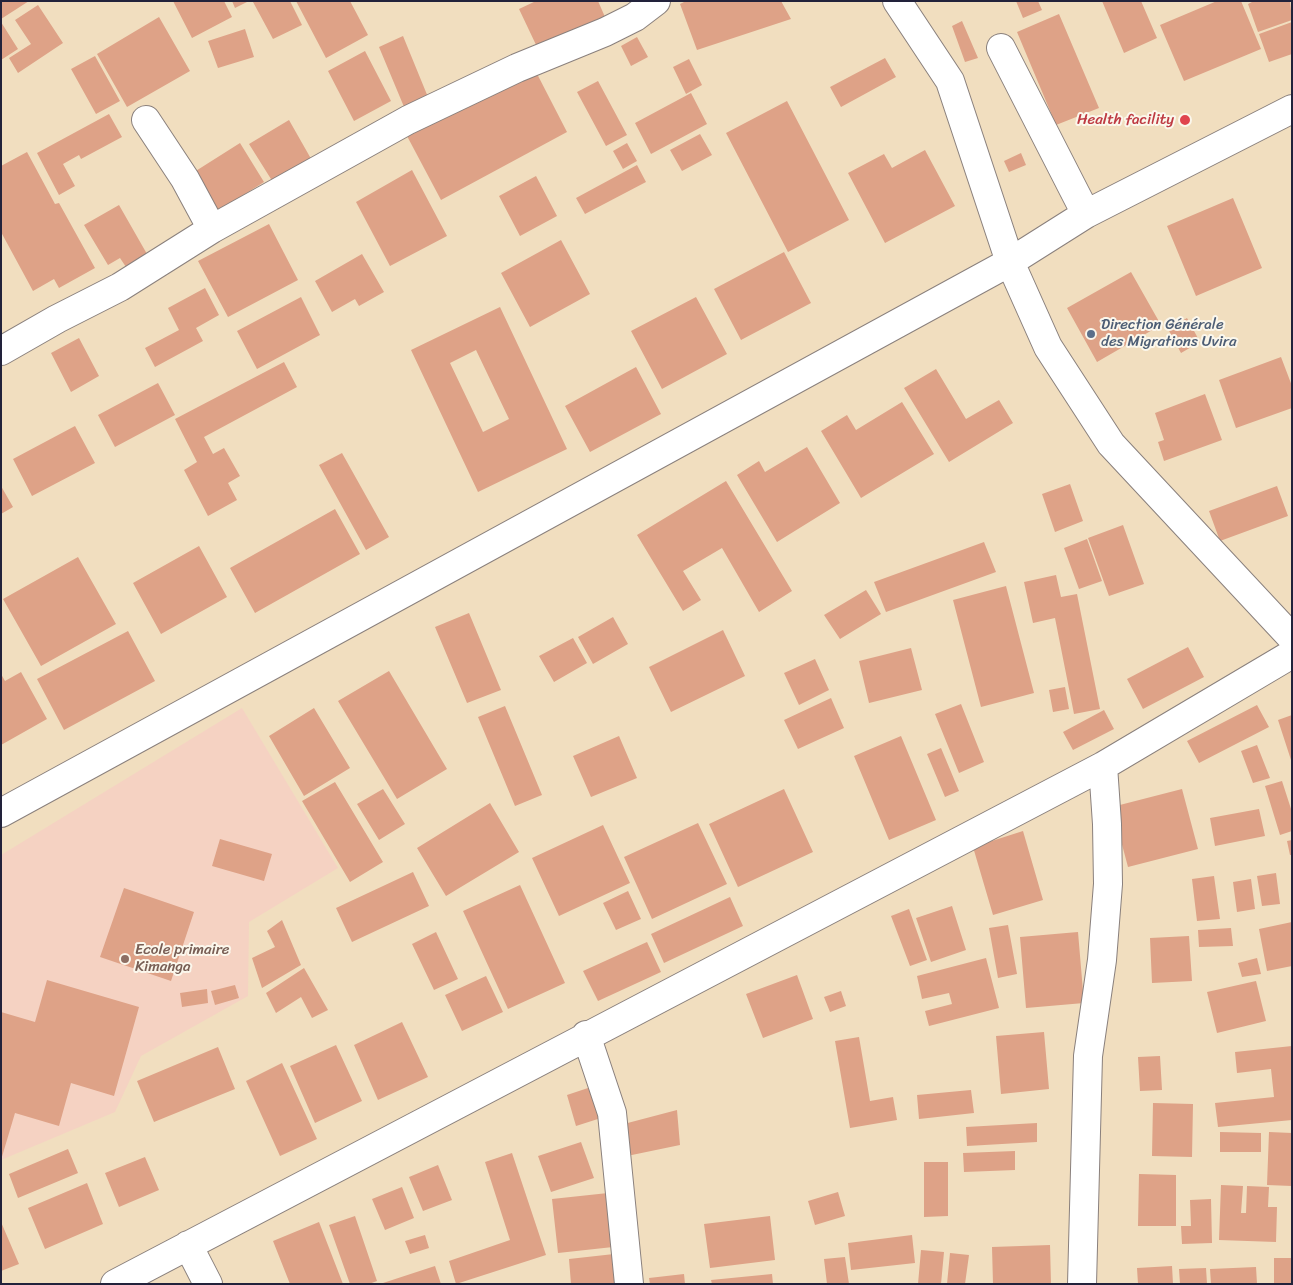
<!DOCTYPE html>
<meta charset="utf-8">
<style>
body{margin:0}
#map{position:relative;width:1293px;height:1285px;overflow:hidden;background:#f1debf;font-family:Sriracha,sans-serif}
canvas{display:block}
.frame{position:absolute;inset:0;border:2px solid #22223b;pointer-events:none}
</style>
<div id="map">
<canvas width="1293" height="1285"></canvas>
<div class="frame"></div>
</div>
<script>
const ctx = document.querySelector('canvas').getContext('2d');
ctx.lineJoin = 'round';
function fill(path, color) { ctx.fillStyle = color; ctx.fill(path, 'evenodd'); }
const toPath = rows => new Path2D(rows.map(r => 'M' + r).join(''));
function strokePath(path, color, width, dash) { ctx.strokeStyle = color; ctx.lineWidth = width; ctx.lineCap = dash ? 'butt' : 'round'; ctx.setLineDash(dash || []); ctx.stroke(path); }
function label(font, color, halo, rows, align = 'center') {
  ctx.font = font + ' Sriracha,sans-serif'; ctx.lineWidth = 4; ctx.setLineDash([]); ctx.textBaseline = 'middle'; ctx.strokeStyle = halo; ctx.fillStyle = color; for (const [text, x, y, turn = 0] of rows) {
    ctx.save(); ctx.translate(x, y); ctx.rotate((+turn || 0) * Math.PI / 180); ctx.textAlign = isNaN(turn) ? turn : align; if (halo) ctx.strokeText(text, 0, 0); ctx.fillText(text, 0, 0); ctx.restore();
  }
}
const built = toPath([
 [242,708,338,868,249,922,248,996,141,1056,115,1112,1,1160,1,855]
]);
const building = toPath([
 [1,1,29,1,1,19],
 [173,1,224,1,232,17,192,38],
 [232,1,249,1,235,8],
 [255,1,290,1,302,25,273,39,253,2],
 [296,1,350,1,368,35,326,58],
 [536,1,598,1,605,17,538,49,519,9],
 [686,1,781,1,791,19,697,50,680,4],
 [1016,1,1038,1,1042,10,1023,18],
 [1102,1,1141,1,1157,38,1124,53],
 [1217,1,1241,1,1261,49,1184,81,1160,25],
 [1254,1,1290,1,1292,20,1258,32,1248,4],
 [38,5,63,43,18,73,9,58,31,44,15,20],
 [1059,14,1099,108,1056,125,1017,32],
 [159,17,190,71,127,107,97,54],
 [962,21,978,58,965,62,952,26],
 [1,22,18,49,1,60],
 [1292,22,1292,54,1269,62,1259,34],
 [245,29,254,57,218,68,208,41],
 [403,36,430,102,407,114,379,47],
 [637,37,648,57,631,66,621,46],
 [365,51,391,101,354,121,328,71],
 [95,56,120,101,96,114,71,69],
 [885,58,896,77,841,107,830,87],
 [689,59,702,85,686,94,673,67],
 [534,68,567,132,441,200,407,136],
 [598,81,627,135,606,146,577,92],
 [691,93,707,124,651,154,635,123],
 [787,101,849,220,788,252,726,133],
 [109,114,122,137,81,159,79,155,63,164,75,186,59,195,37,153],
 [289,120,314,164,276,187,249,144],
 [700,134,712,155,682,171,670,150],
 [240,143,264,182,215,213,191,174],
 [627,143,637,161,623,169,613,151],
 [925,150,955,206,885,243,848,173,884,154,892,168],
 [27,152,55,204,59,203,95,268,59,288,54,279,33,291,1,232,1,166],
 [1021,153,1026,165,1009,172,1004,161],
 [637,165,646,182,585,214,576,198],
 [412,170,447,236,390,266,356,202],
 [536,176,557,216,520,236,499,196],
 [1233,198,1262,268,1196,296,1167,226],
 [119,205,147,254,126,267,120,258,108,265,84,225],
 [269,224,298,280,228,317,198,261],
 [561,240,590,294,530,327,501,273],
 [784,252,811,303,741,340,714,289],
 [362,254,384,292,359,306,355,299,332,312,315,281],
 [1131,272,1161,325,1097,362,1067,308],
 [205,288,219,315,196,328,203,341,155,367,145,348,179,330,168,308],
 [301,297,320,335,257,369,237,331],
 [696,297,727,354,662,389,631,331],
 [500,307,567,449,478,492,411,350],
 [476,350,509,419,483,432,450,363],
 [1187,318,1200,342,1181,353,1168,329],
 [79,338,99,376,71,392,51,353],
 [1281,357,1292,386,1292,408,1236,428,1219,380],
 [284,362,297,387,204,437,213,454,224,448,240,476,228,483,237,500,208,516,184,470,197,462,175,419],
 [636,367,661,414,590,452,565,406],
 [936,369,966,419,999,400,1013,423,949,462,904,388],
 [158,383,175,415,115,447,98,415],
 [1205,394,1222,440,1164,461,1158,442,1164,440,1155,413],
 [902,402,934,454,861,498,821,431,847,415,856,430],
 [75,426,95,463,32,496,13,459],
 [807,447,840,503,777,542,737,475,759,461,765,472],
 [342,453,389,537,366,550,319,465],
 [726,481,792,591,759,612,722,548,683,571,701,600,683,611,637,535],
 [1070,484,1083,521,1055,532,1042,494],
 [1,486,13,507,1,514],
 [1277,486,1288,516,1220,541,1209,511],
 [335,509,360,554,255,613,230,568],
 [1123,525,1144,584,1109,596,1088,538],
 [1087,539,1102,581,1079,589,1064,548],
 [984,542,996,572,886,612,874,582],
 [199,546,227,597,161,634,133,583],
 [78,557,116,624,41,666,3,599],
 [1056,575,1061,597,1077,594,1100,709,1074,714,1055,618,1033,623,1024,582],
 [1006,586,1034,693,981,707,953,600],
 [866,590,881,614,840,639,824,615],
 [469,613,501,690,467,703,435,627],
 [613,617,628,644,593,664,578,637],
 [723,630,745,676,671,712,649,667],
 [128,631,155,681,64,730,37,679],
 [573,638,587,663,554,682,539,656],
 [1188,647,1204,677,1143,709,1127,679],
 [911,648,922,690,869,703,859,661],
 [815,659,829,690,799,705,784,673],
 [389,671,447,769,397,799,338,701],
 [21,672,47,719,1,745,1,674,5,681],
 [1065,687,1069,709,1053,712,1049,690],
 [831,698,844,728,798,749,784,720],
 [961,704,984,762,959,773,935,714],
 [1257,705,1269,727,1199,763,1187,741],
 [505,706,542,795,515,806,478,717],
 [314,708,350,768,304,796,269,736],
 [1104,710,1114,729,1073,750,1063,732],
 [1292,715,1292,760,1291,760,1278,720],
 [619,736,637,778,591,797,573,756],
 [901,736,936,820,889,840,854,756],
 [1257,745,1270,778,1253,783,1241,751],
 [941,748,959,791,945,797,927,754],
 [1282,781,1292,812,1292,831,1280,835,1265,786],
 [335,782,383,862,350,882,302,801],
 [383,789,405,824,379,840,357,804],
 [784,789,813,852,738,887,709,824],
 [1182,789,1198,849,1128,867,1112,807],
 [490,803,519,852,446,896,417,848],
 [1259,809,1265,836,1215,846,1210,818],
 [698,823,727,884,652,919,624,857],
 [603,825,630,883,559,916,532,858],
 [1023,831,1043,900,993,915,973,847],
 [220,839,272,854,264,881,212,866],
 [1292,840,1292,855,1290,855,1287,841],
 [413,872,429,906,352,942,336,908],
 [1276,873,1280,904,1262,906,1257,876],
 [1214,876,1220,919,1197,921,1192,879],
 [1251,879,1255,909,1237,912,1233,882],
 [520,885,565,983,508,1009,463,911],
 [124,888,194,912,171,981,100,957],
 [628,891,641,919,616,930,603,903],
 [730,897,743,926,664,963,651,934],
 [952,906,966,950,931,962,916,918],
 [909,909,927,960,910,966,891,916],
 [282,920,301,965,262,988,252,958,275,947,267,931],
 [1292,922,1292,966,1267,971,1259,929],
 [1008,925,1017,974,998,978,989,928],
 [1231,928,1233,946,1199,947,1198,930],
 [436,932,458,979,434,990,412,944],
 [1078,932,1084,1003,1026,1008,1020,937],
 [1189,936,1192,981,1152,983,1150,938],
 [647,942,661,972,598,1001,583,971],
 [986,958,999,1008,929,1026,925,1011,952,1004,949,993,922,999,917,976],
 [1257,958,1261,974,1242,977,1238,963],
 [304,968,328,1010,312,1018,301,997,276,1013,266,993],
 [797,975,813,1019,763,1038,746,994],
 [486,976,503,1012,462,1031,445,995],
 [47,980,139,1007,114,1096,71,1083,59,1126,15,1113,1,1160,1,1012,35,1022],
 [1256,981,1266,1021,1217,1033,1207,992],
 [235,985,239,998,215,1005,211,991],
 [207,989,208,1003,182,1007,180,993],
 [841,991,846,1006,830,1012,824,997],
 [402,1022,428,1077,378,1100,354,1045],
 [1044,1032,1049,1089,1001,1094,996,1036],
 [859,1037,870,1101,893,1097,897,1120,850,1128,835,1041],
 [336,1045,362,1101,315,1123,290,1066],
 [1292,1046,1292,1120,1218,1127,1215,1103,1274,1097,1271,1069,1237,1073,1235,1052],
 [218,1047,235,1089,154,1122,137,1081],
 [1160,1056,1162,1090,1140,1091,1138,1057],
 [282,1063,317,1139,280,1156,246,1081],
 [591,1087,601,1118,576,1126,567,1095],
 [971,1090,974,1113,919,1119,917,1095],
 [1153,1103,1193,1104,1192,1157,1152,1156],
 [677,1110,680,1145,627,1156,620,1125],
 [1037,1123,1037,1142,967,1146,966,1127],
 [1220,1132,1261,1133,1261,1152,1220,1152],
 [1269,1132,1292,1133,1292,1186,1267,1185],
 [581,1142,594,1178,551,1192,538,1156],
 [68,1149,78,1173,18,1198,9,1174],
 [1015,1151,1015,1170,964,1172,963,1153],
 [512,1153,546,1255,456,1284,449,1261,510,1240,485,1162],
 [145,1157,159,1190,119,1207,105,1173],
 [924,1162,948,1162,948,1216,924,1217],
 [438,1165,452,1200,423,1211,409,1177],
 [1139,1174,1176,1175,1176,1226,1138,1226],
 [87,1183,103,1224,45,1249,28,1208],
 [1221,1185,1243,1186,1241,1213,1246,1213,1247,1186,1269,1187,1268,1207,1277,1207,1276,1242,1219,1240],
 [402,1187,414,1218,385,1230,372,1199],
 [838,1192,845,1216,815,1225,808,1201],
 [608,1193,613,1247,558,1253,552,1199],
 [1211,1199,1212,1243,1182,1244,1181,1226,1191,1226,1190,1200],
 [355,1216,377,1281,369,1284,350,1284,329,1225],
 [770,1216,775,1260,710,1268,704,1224],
 [1,1222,19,1264,1,1271],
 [319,1222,343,1284,290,1284,273,1241],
 [425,1235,429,1248,410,1254,405,1241],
 [912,1235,915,1263,851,1270,848,1243],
 [1050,1245,1051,1284,993,1284,992,1247],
 [921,1250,944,1252,941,1284,918,1284],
 [950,1253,969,1255,965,1284,947,1284],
 [614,1254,618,1284,571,1284,569,1259],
 [845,1257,849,1284,827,1284,824,1259],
 [1274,1258,1292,1258,1292,1284,1274,1284],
 [435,1266,441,1284,383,1284,383,1283],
 [1172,1266,1173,1284,1138,1284,1137,1268],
 [1256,1267,1257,1284,1211,1284,1210,1269],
 [1206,1268,1207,1284,1180,1284,1179,1269],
 [684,1274,685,1284,650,1284,649,1278],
 [772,1274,773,1284,712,1284,711,1280]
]);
const minor = toPath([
 [897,1,950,81,1010,262,1048,347,1111,444,1292,638],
 [1001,48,1086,214],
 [146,120,185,179,212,229],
 [1,351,57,319,120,287,212,229,408,120,517,68,605,32,635,17,656,1],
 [1,813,1010,262,1086,214,1292,109],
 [586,1035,612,1113,629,1284],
 [188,1245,208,1284],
 [115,1284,1103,766,1292,654],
 [1082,1284,1088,1056,1102,960,1108,884,1107,824,1103,766]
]);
const markers = [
 [1185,120,6,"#e0444e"],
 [1091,334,5,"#5c6f8a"],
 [125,959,5,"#8d6e63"]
];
const healthNames = [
 ["Health facility",1174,120]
];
const serviceNames = [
 ["Direction Générale",1101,325],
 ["des Migrations Uvira",1101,342]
];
const educationNames = [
 ["Ecole primaire",135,950],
 ["Kimanga",135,967]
];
fill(built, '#f5d2c2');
fill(building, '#dea287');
strokePath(minor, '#8a807d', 30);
strokePath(minor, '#fff', 28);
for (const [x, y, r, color] of markers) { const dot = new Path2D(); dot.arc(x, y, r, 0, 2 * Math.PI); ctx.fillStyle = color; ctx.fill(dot); strokePath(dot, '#fbf7ec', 2); }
label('15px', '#be3a42', '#fbf7ec', healthNames, 'right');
label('15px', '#4e5e75', '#fbf7ec', serviceNames, 'left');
label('15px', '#785e54', '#fbf7ec', educationNames, 'left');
</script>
